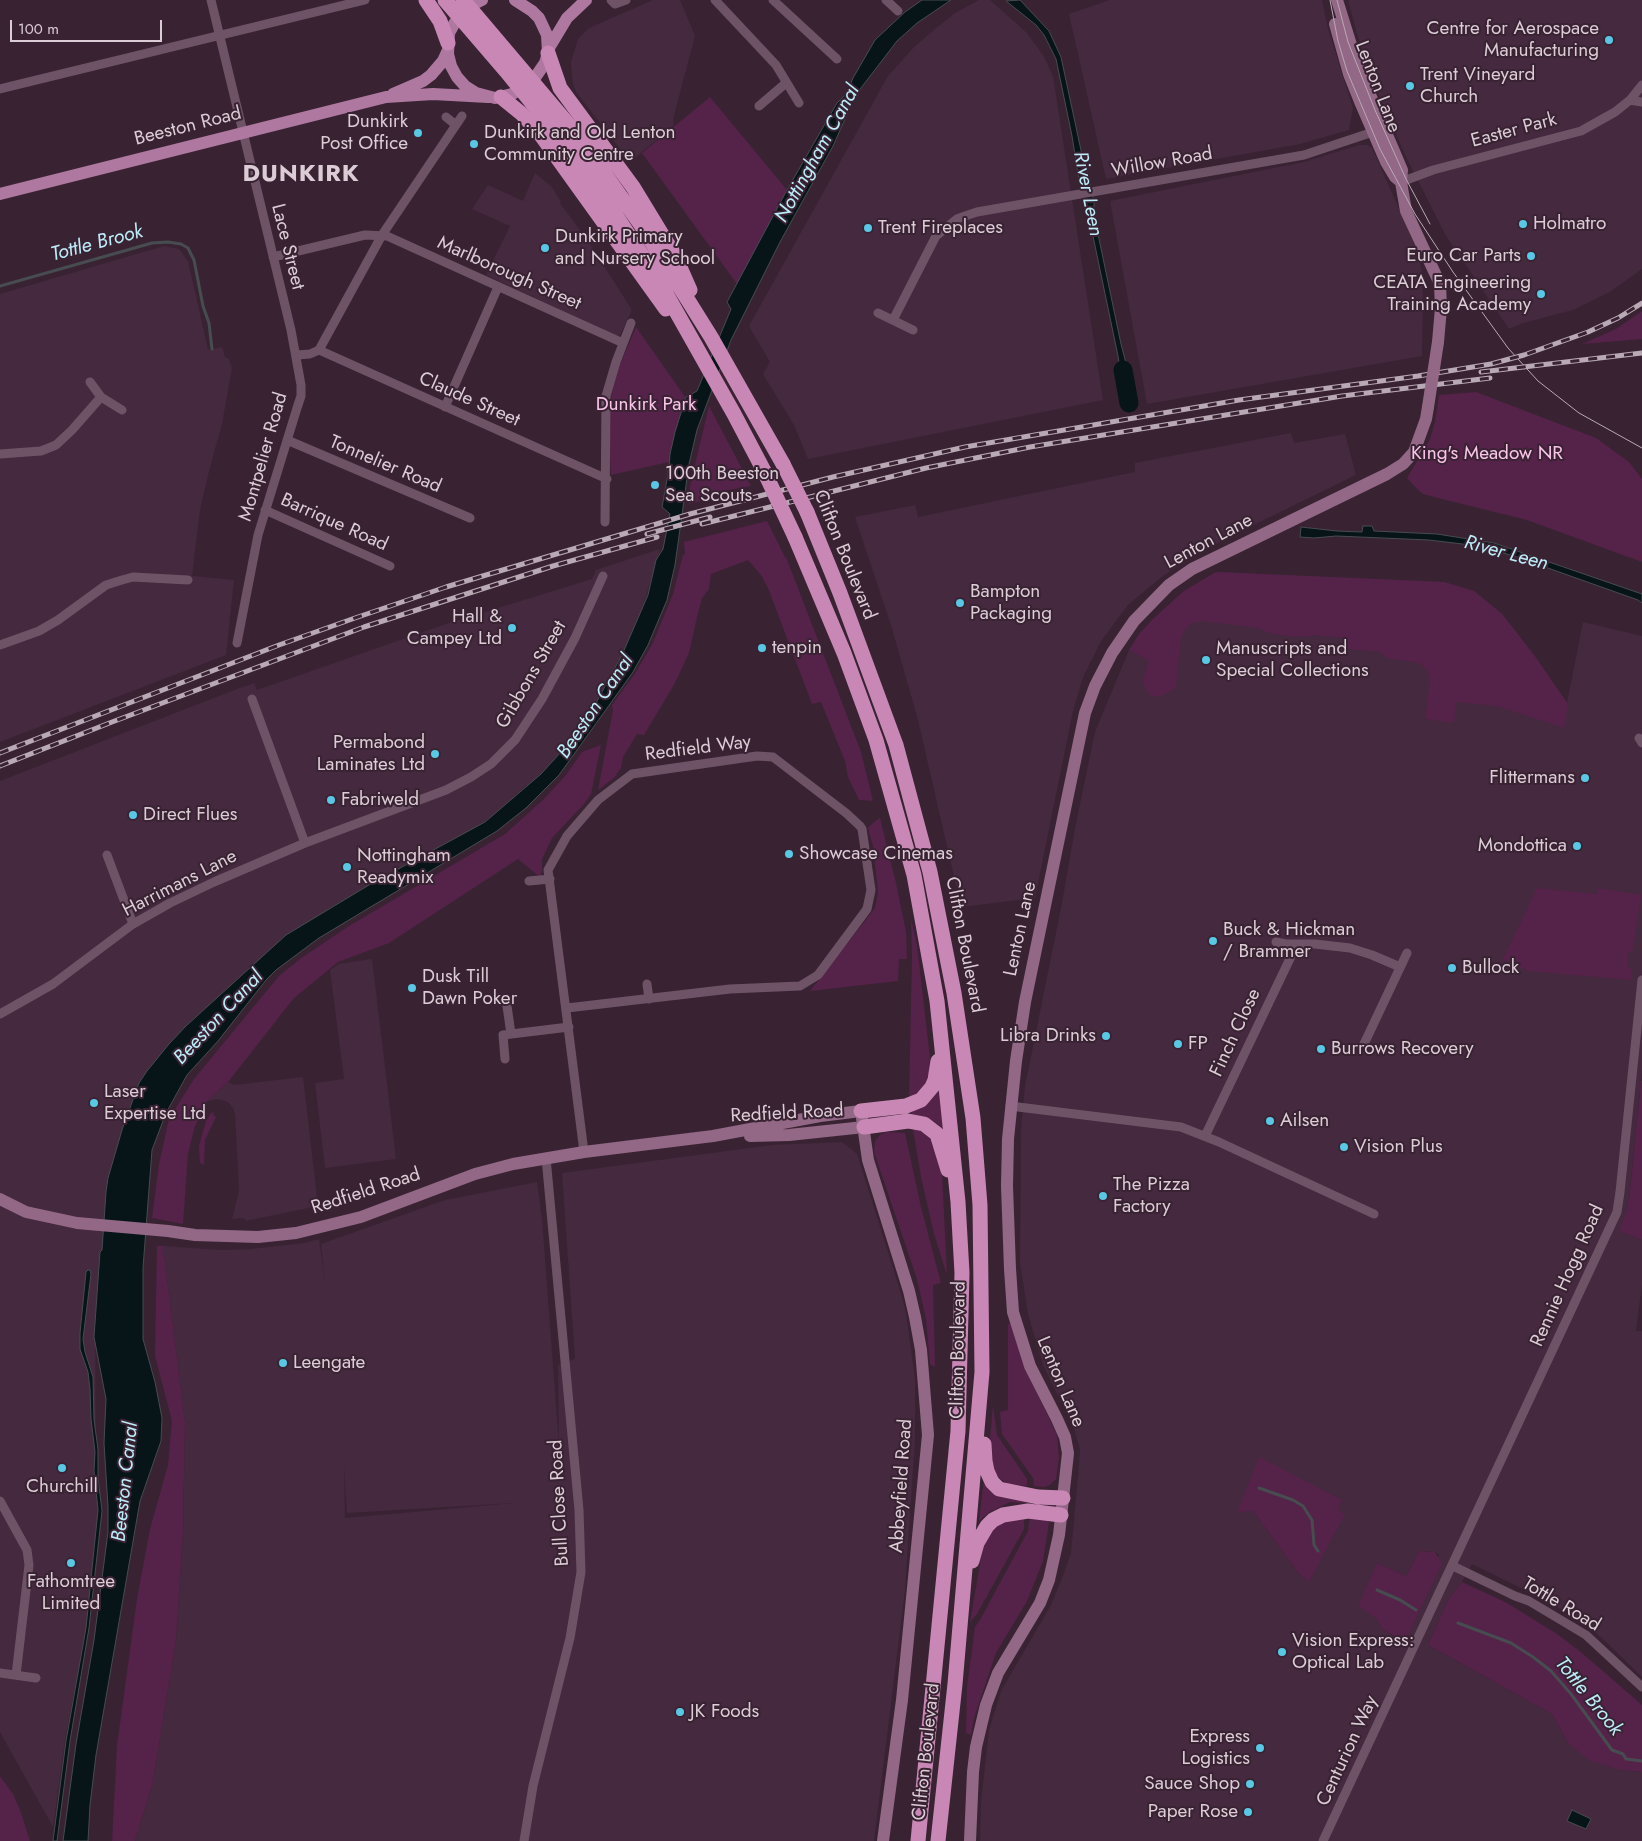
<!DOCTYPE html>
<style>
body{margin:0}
#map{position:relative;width:1642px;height:1841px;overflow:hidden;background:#392333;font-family:Jost,sans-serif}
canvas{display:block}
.scale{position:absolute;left:10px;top:20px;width:152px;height:22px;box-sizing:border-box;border:2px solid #dbccd6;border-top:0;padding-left:6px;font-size:15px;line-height:18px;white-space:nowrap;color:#dbccd6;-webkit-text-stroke:4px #392333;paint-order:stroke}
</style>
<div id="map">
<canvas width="1642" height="1841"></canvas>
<div class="scale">100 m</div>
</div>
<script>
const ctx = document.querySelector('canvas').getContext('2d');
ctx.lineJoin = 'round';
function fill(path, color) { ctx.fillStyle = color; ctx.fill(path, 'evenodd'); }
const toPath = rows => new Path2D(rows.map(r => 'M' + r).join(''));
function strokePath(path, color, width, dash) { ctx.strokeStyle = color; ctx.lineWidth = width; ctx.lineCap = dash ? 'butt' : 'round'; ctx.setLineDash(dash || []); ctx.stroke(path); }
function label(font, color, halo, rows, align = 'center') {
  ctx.font = font + ' Jost,sans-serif'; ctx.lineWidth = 4; ctx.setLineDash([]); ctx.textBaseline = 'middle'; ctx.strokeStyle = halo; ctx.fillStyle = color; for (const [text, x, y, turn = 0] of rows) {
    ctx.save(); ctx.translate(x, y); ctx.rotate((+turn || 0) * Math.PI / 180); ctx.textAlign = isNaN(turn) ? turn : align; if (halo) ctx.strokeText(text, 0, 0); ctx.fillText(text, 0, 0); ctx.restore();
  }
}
const built = toPath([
 [653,0,680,0,695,36,673,119,674,125,630,162,576,92,573,84,571,62,578,39,589,28],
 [979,0,990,0,1026,32,1043,55,1053,76,1103,400,808,459,794,425,763,374,770,362,749,326,888,76,914,47,935,29,955,13],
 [1110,0,1322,0,1328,29,1353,108,1349,130,1300,144,1106,179,1069,14],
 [1348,0,1642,0,1642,269,1610,292,1573,310,1523,323,1509,329,1445,234,1408,161,1366,67],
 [1359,145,1367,145,1372,148,1416,247,1423,277,1422,356,1147,404,1110,201,1304,162],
 [535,173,552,187,561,202,560,203,588,241,632,310,619,337,486,275,510,226,472,209,488,185,523,201],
 [164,246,179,249,188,261,208,350,222,347,225,357,229,359,232,368,222,424,209,471,200,510,192,576,234,580,226,655,0,742,0,294],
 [1291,433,1294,443,1345,434,1356,475,1237,533,1186,560,1159,579,1128,605,1101,641,1083,677,1073,711,1035,898,961,907,918,720,891,625,855,517,915,505,918,517,1135,472,1135,463],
 [660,549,642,609,622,655,586,724,541,774,528,786,526,785,521,790,496,813,477,827,369,885,286,935,186,1026,169,1044,147,1071,139,1083,122,1130,106,1192,103,1240,102,1250,100,1252,95,1320,96,1493,98,1510,86,1628,65,1740,53,1827,0,1732,0,781,237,689,254,683,257,690,446,624,592,579,596,570],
 [1216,572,1444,582,1474,591,1502,614,1534,655,1567,703,1583,622,1642,636,1642,1071,1630,1191,1627,1210,1620,1231,1642,1240,1642,1284,1636,1331,1642,1331,1642,1677,1603,1639,1581,1621,1545,1600,1472,1564,1462,1582,1448,1600,1428,1645,1552,1714,1568,1743,1621,1770,1642,1772,1642,1841,980,1841,981,1802,989,1730,1001,1691,1051,1605,1061,1581,1071,1553,1079,1465,1080,1449,1074,1428,1043,1365,1028,1314,1020,1263,1021,1129,1025,1086,1062,903,1076,823,1095,732,1129,650,1139,634,1153,619,1184,591],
 [1342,1500,1309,1582,1299,1574,1253,1511,1237,1511],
 [1419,1551,1435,1552,1439,1555,1404,1642,1382,1629,1377,1619,1377,1563,1406,1576],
 [372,959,396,1159,325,1168,315,1083,344,1079,330,970,339,964],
 [303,1077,318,1206,245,1221,245,1218,232,1219,239,1191,235,1114,233,1108,228,1102,218,1099,207,1101,228,1082,234,1085],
 [842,1142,857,1154,899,1287,906,1313,915,1379,915,1440,905,1590,874,1841,135,1841,153,1782,176,1640,183,1532,185,1422,163,1246,222,1250,251,1249,304,1243,319,1239,325,1284,321,1244,445,1200,537,1182,542,1219,559,1445,558,1365,575,1359,562,1173,772,1145],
 [344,1466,347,1513,515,1503,345,1518]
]);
const green = toPath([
 [710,97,787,190,737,284,642,153],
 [1642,311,1642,339,1582,344,1616,329],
 [636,327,685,397,669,462,611,475,608,421,612,393,619,367],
 [1476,392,1596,438,1629,462,1642,479,1642,562,1527,520,1442,499,1423,494,1417,489,1407,478,1430,439,1435,422,1439,395],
 [709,406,751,486,712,493,709,499,689,504,690,486],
 [767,521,785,557,782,559,786,557,861,752,873,801,859,800,848,777,845,761,821,702,812,704,768,588,761,575,748,560,711,574,709,589,702,598,697,617,689,653,675,683,644,735,637,734,623,757,621,768,614,778,598,790,613,710,612,705,636,672,653,643,673,594,683,555,685,554,684,542],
 [1216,572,1444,582,1474,591,1502,614,1534,655,1568,704,1564,728,1497,706,1456,702,1454,723,1425,719,1430,682,1428,671,1419,663,1386,658,1381,652,1347,649,1346,638,1313,635,1306,637,1287,636,1269,633,1258,628,1202,621,1192,623,1186,629,1181,637,1176,688,1159,697,1150,695,1142,682,1149,661,1129,650,1139,634,1153,619,1184,591],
 [601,745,591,794,584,804,552,838,542,859,542,870,540,877,518,859,389,943,338,962,294,998,228,1082,207,1101,195,1126,188,1153,183,1224,152,1218,159,1164,169,1119,194,1079,279,976,300,959,349,926,505,834,544,799,566,775,582,752],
 [880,818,896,883,906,932,907,959,899,959,898,981,810,991,875,908,878,892,873,846,868,828,873,823],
 [1537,888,1597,894,1598,888,1641,895,1633,950,1627,954,1627,966,1631,969,1631,980,1528,971,1503,959],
 [911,919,917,945,930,1058,929,1073,925,1084,917,1094,909,1099,912,956],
 [1641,1081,1642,1081,1642,1240,1619,1231,1627,1210,1630,1191],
 [940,1084,944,1130,938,1124,926,1117,912,1115,911,1110],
 [214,1112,213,1115,216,1117,205,1140,204,1165,200,1163,199,1146,206,1121,210,1114],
 [913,1129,928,1134,941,1153,947,1275,934,1234,921,1177],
 [886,1132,905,1133,921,1207,941,1283,933,1285,935,1367,930,1364,926,1319,917,1279,874,1152,875,1141,880,1135],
 [157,1246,163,1246,185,1422,183,1532,176,1640,153,1782,135,1841,112,1841,117,1746,137,1599,150,1529,168,1465,172,1421,155,1356],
 [1014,1323,1022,1361,1057,1435,1059,1458,1056,1479,1050,1485,1044,1487,1034,1486,1033,1478,1002,1434,1000,1412,1008,1410,1008,1324],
 [993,1406,997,1435,1027,1479,1027,1486,1008,1484,998,1477,991,1467,990,1439],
 [1259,1457,1342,1500,1338,1510,1345,1514,1309,1582,1299,1574,1253,1511,1237,1512],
 [984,1479,1025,1499,1025,1503,1010,1502,988,1513,979,1521],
 [1030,1515,1047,1519,1049,1523,1043,1561,1027,1601,996,1653,974,1718,971,1735,966,1733,967,1687,975,1627,981,1618,1028,1531],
 [1024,1519,1024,1529,977,1614,970,1622,984,1541,995,1522],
 [1419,1551,1435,1552,1442,1563,1405,1642,1382,1629,1377,1619,1358,1606,1377,1563,1406,1576],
 [1462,1582,1507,1603,1557,1634,1582,1653,1642,1705,1642,1772,1621,1770,1590,1761,1568,1743,1552,1714,1428,1645,1448,1600],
 [0,1776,13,1794,20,1810,30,1841,0,1841]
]);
const water = toPath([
 [922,0,951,0,917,23,897,41,851,101,849,110,833,146,780,242,731,340,697,430,689,464,675,565,667,600,648,645,633,672,559,775,526,808,497,831,319,938,276,970,266,980,218,1041,187,1075,166,1113,152,1150,143,1268,143,1339,155,1382,162,1418,161,1441,140,1501,96,1755,90,1805,88,1841,63,1841,76,1744,94,1640,108,1532,108,1507,104,1443,106,1399,94,1337,100,1252,102,1250,106,1192,108,1178,122,1130,139,1083,147,1071,169,1044,186,1026,286,935,369,885,485,822,541,774,582,729,622,655,648,595,656,560,663,549,670,514,662,507,668,474,667,469,669,468,670,454,675,432,686,397,697,391,731,309,727,302,787,190,837,103,847,93,853,78,875,40,905,12,922,0],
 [1020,0,1049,31,1061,57,1082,155,1089,178,1094,202,1094,215,1121,344,1134,394,1124,396,1118,356,1089,217,1079,180,1072,136,1056,59,1044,35,1036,25,1006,1,1020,0],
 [1363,526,1372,526,1374,531,1437,534,1494,543,1642,594,1642,603,1638,600,1514,556,1479,546,1429,540,1336,536,1314,538,1300,537,1301,527,1337,531,1362,532,1363,526],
 [88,1270,90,1270,91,1274,83,1339,85,1352,93,1377,94,1420,98,1449,98,1478,102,1511,89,1628,70,1741,57,1841,53,1841,66,1741,86,1628,98,1510,94,1471,95,1452,91,1419,90,1389,88,1372,80,1349,80,1333,86,1272,88,1270],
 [1572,1810,1591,1819,1586,1829,1567,1821,1572,1810]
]);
const stream = toPath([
 [0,286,152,243,168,242,181,244,188,248,194,260,203,306,209,323,212,349],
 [1259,1488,1293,1500,1303,1506,1312,1520,1314,1545,1318,1551],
 [1377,1590,1400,1600,1416,1610],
 [1458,1623,1511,1643,1533,1657,1551,1671,1571,1694,1612,1750,1623,1754,1626,1759,1642,1761]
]);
const river = toPath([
 [1123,370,1129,403]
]);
const street = toPath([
 [211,0,291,330,301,385,301,396,297,408,258,535,237,643],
 [611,0,615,4,626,0],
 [715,0,776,65,799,103],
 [773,0,837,59],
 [886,0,898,11],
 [0,89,365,0],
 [1630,100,1642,102],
 [759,106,786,83],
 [446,117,456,125],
 [1401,182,1433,170,1581,131,1615,112,1630,100,1642,85],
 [273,257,365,235,387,236,623,343],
 [878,313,913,330],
 [893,320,936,236,957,219,965,216,977,212,1304,155,1373,132,1374,127],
 [319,350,607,479],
 [297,355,310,354,319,350,382,235,462,116],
 [90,382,101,397,122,410],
 [445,407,498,287],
 [287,440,470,518],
 [0,454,41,451,56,445,72,430,101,397],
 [265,510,390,566],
 [605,522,606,396,616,362,631,323],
 [0,645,39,631,58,620,106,585,122,580,133,577,188,580],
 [252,699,305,843],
 [1639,738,1642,743],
 [107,855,133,924],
 [529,881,550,879],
 [1276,942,1286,944,1315,944,1350,948,1372,955,1400,967],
 [647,984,649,999],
 [506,999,511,1034],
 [567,1008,730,989,800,986,818,975,867,909,871,890,862,829,860,826,846,813,773,757,757,756,632,774,598,800,567,836,548,870,584,1152],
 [0,1014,53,984,133,924,170,903,214,882,305,843,446,790,471,777,491,764,515,740,542,699,575,638,603,576],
 [1364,1044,1407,953],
 [505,1059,503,1035,569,1027],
 [1010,1106,1181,1127,1219,1142,1374,1214],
 [1205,1136,1297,944],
 [0,1501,27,1550,29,1565,16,1675],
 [1453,1566,1515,1596,1529,1601,1586,1635,1642,1687],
 [0,1673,36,1678],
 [524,1841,533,1786,570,1638,581,1572,579,1510,546,1158],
 [1323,1841,1617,1212,1620,1192,1642,980]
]);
const secondary = toPath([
 [1337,0,1357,64,1402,170,1401,182,1406,211,1440,284,1441,308,1438,342],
 [1335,24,1349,74,1361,104,1386,162,1395,177,1401,182],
 [750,1136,789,1135,864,1127],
 [0,1199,26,1212,77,1223,168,1231,195,1235,258,1237,296,1233,361,1217,475,1174,513,1164,584,1152,713,1136,820,1116,861,1111,868,1160,909,1291,915,1317,921,1350,928,1435,902,1700,883,1841],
 [970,1841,973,1772,976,1747,986,1705,998,1673,1040,1603,1049,1580,1059,1535,1068,1453,1065,1437,1057,1419,1030,1366,1013,1312,1010,1269,1007,1186,1008,1139,1016,1061,1025,1002,1085,713,1095,686,1112,653,1134,621,1169,585,1192,569,1387,474,1403,464,1414,452,1426,419,1428,407]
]);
const primary = toPath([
 [482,0,470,6,461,14,454,24,449,33,448,54,451,66,457,77,465,86,476,93,495,98,512,94,532,82,545,63,548,53,547,35,539,18,532,11,515,0],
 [549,48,567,18,586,0],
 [393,94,423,81,431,75,443,61,448,50],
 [0,194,386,97,433,94,488,97]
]);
const highway = toPath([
 [426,0,440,21,448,43],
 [548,53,560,88,633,187,675,256,690,290],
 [501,97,522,114,541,135,666,309],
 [575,132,641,225,711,337,783,464],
 [563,141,603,196,659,281,734,414,764,471],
 [807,512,840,593,896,745,930,872,954,993,973,1118,980,1205,982,1372,955,1684,938,1841],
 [795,537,844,653,876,740,914,875,937,1001,958,1202,962,1273,958,1431,918,1841],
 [861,1111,906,1106,921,1100,932,1087,935,1080,938,1061],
 [864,1127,908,1121,924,1124,937,1134,948,1170],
 [984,1444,985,1461,987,1471,992,1482,999,1489,1038,1497,1063,1498],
 [972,1561,977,1543,987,1526,993,1520,1003,1515,1028,1511,1061,1515]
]);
const tram = toPath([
 [1330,0,1338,41,1347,71,1380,149,1415,214,1453,272,1508,348,1538,381,1579,413,1642,448],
 [1337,0,1348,42,1375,110,1406,179,1430,224]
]);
const rail = toPath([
 [1481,372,1642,353],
 [702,524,926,468,1030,447,1342,396,1490,378],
 [647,534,710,517],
 [0,753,279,645,355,618,446,587,690,514,833,477,965,447,1239,400,1418,376,1491,364,1524,355,1588,332,1618,318,1642,303],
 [0,766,112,722,364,627,553,566,657,537]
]);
const secondaryBridge = toPath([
 [1428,407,1438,342]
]);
const highwayBridge = toPath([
 [445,0,506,71,563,141],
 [463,0,575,132],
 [783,464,807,512],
 [764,471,795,537]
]);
const markers = [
 [1609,40,5,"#59c8e4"],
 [1410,86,5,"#59c8e4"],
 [418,133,5,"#59c8e4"],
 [474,144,5,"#59c8e4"],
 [1523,224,5,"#59c8e4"],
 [868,228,5,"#59c8e4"],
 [545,248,5,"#59c8e4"],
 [1531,256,5,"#59c8e4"],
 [1541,294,5,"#59c8e4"],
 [655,485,5,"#59c8e4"],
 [960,603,5,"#59c8e4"],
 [512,628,5,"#59c8e4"],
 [762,648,5,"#59c8e4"],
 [1206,660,5,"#59c8e4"],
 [435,754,5,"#59c8e4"],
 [1585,778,5,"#59c8e4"],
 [331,800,5,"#59c8e4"],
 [133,815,5,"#59c8e4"],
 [1577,846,5,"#59c8e4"],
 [789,854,5,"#59c8e4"],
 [347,867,5,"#59c8e4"],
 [1213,941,5,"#59c8e4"],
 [1452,968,5,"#59c8e4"],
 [412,988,5,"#59c8e4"],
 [1106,1036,5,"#59c8e4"],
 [1178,1044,5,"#59c8e4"],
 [1321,1049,5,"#59c8e4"],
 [94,1103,5,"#59c8e4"],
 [1270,1121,5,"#59c8e4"],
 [1344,1147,5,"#59c8e4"],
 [1103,1196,5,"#59c8e4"],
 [283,1363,5,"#59c8e4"],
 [62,1468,5,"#59c8e4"],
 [71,1563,5,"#59c8e4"],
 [1282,1652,5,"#59c8e4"],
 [680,1712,5,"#59c8e4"],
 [1260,1748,5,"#59c8e4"],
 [1250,1784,5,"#59c8e4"],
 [1248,1812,5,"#59c8e4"]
];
const poiNames = [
 ["Centre for Aerospace",1599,29,"right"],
 ["Manufacturing",1599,51,"right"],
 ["Trent Vineyard",1420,75],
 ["Church",1420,97],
 ["Dunkirk",408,122,"right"],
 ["Post Office",408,144,"right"],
 ["Dunkirk and Old Lenton",484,133],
 ["Community Centre",484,155],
 ["Holmatro",1533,224],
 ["Trent Fireplaces",878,228],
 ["Dunkirk Primary",555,237],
 ["and Nursery School",555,259],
 ["Euro Car Parts",1521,256,"right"],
 ["CEATA Engineering",1531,283,"right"],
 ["Training Academy",1531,305,"right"],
 ["100th Beeston",665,474],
 ["Sea Scouts",665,496],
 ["Bampton",970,592],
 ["Packaging",970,614],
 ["Hall &",502,617,"right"],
 ["Campey Ltd",502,639,"right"],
 ["tenpin",772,648],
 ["Manuscripts and",1216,649],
 ["Special Collections",1216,671],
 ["Permabond",425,743,"right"],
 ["Laminates Ltd",425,765,"right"],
 ["Flittermans",1575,778,"right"],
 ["Fabriweld",341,800],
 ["Direct Flues",143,815],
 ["Mondottica",1567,846,"right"],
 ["Showcase Cinemas",799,854],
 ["Nottingham",357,856],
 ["Readymix",357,878],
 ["Buck & Hickman",1223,930],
 ["/ Brammer",1223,952],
 ["Bullock",1462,968],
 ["Dusk Till",422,977],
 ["Dawn Poker",422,999],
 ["Libra Drinks",1096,1036,"right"],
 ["FP",1188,1044],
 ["Burrows Recovery",1331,1049],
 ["Laser",104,1092],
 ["Expertise Ltd",104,1114],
 ["Ailsen",1280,1121],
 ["Vision Plus",1354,1147],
 ["The Pizza",1113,1185],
 ["Factory",1113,1207],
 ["Leengate",293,1363],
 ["Churchill",62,1487,"center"],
 ["Fathomtree",71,1582,"center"],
 ["Limited",71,1604,"center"],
 ["Vision Express:",1292,1641],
 ["Optical Lab",1292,1663],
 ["JK Foods",690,1712],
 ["Express",1250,1737,"right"],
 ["Logistics",1250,1759,"right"],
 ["Sauce Shop",1240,1784,"right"],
 ["Paper Rose",1238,1812,"right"]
];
const streetNames = [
 ["Lenton Lane",1377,87,69],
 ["Beeston Road",188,127,-14],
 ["Easter Park",1514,131,-15],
 ["Willow Road",1162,163,-10],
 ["Lace Street",287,247,76],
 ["Marlborough Street",509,274,24],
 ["Claude Street",469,400,24],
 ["Montpelier Road",264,457,-74],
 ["Tonnelier Road",385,465,23],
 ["Barrique Road",334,523,24],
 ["Lenton Lane",1209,542,-28],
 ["Clifton Boulevard",844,555,68],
 ["Gibbons Street",532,675,-60],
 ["Redfield Way",698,749,-7],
 ["Harrimans Lane",180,884,-27],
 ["Lenton Lane",1021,929,-78],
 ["Clifton Boulevard",964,945,79],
 ["Finch Close",1236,1033,-65],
 ["Redfield Road",787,1114,-3],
 ["Redfield Road",366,1192,-18],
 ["Rennie Hogg Road",1568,1276,-66],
 ["Clifton Boulevard",959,1350,-89],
 ["Lenton Lane",1060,1382,67],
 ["Abbeyfield Road",902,1486,-86],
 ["Bull Close Road",560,1503,-93],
 ["Tottle Road",1561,1605,31],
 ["Centurion Way",1348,1751,-65],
 ["Clifton Boulevard",927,1752,-84]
];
const parkNames = [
 ["Dunkirk Park",646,405],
 ["King's Meadow NR",1487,454]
];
const waterNames = [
 ["Nottingham Canal",818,154,-61],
 ["River Leen",1087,194,79],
 ["Tottle Brook",97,244,-15],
 ["River Leen",1506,554,15],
 ["Beeston Canal",596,707,-56],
 ["Beeston Canal",219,1018,-47],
 ["Beeston Canal",126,1482,-84],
 ["Tottle Brook",1588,1697,51]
];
const districtNames = [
 ["DUNKIRK",301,175]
];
fill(built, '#45293e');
fill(green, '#552249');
fill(water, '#071518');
strokePath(water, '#474c51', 1);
strokePath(stream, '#474c51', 3);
strokePath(river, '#071518', 19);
strokePath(street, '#6e5366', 9);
strokePath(secondary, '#936886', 12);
strokePath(primary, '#af78a0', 12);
strokePath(highway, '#c987b6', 15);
strokePath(tram, '#b9a9b4', 1);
strokePath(rail, '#b9a9b4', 5);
strokePath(rail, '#392333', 3, [9]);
strokePath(secondaryBridge, '#936886', 12);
strokePath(highwayBridge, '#c987b6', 15);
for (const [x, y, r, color] of markers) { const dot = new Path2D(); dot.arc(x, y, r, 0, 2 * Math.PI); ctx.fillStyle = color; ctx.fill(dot); strokePath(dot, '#392333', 2); }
label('19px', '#dbccd6', '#392333', poiNames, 'left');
label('19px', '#dbccd6', '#392333', streetNames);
label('19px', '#fac4ea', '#392333', parkNames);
label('italic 20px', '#bcecf9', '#392333', waterNames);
ctx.letterSpacing = '1px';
label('bold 24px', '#dbccd6', '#392333', districtNames);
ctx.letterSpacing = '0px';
</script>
